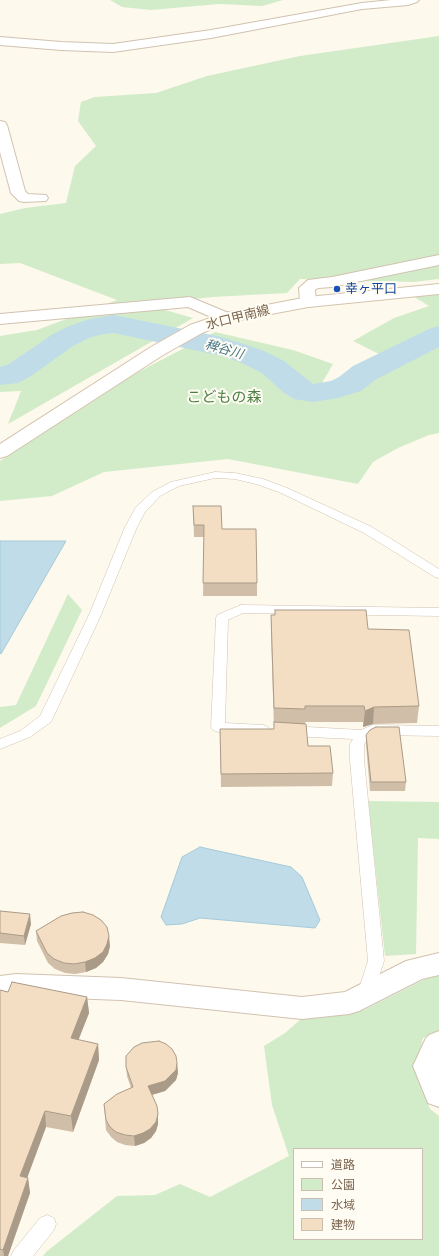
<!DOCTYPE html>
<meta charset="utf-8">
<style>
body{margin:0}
#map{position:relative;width:439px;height:1256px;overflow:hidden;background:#fdf9ec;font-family:"Space Grotesk","Noto Sans JP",sans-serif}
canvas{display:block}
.legend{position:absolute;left:293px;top:1148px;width:130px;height:92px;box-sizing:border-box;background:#fffcf3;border:1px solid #cabfb1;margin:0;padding:5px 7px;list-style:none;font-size:12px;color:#7a634d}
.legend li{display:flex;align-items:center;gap:8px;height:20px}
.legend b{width:20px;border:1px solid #cabfb1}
</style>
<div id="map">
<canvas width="439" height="1256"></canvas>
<ul class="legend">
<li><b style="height:5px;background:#fff"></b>道路</li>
<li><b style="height:11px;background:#d2ecc9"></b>公園</li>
<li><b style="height:11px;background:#bfdce8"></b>水域</li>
<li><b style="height:11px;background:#f3ddc3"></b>建物</li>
</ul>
</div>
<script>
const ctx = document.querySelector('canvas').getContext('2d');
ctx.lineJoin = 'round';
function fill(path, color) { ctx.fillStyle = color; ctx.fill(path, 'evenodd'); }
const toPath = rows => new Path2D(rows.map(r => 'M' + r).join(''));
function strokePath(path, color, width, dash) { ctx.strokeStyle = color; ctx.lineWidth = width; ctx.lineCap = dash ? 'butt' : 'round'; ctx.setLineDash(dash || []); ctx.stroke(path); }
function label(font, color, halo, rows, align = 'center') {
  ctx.font = font + ' "Space Grotesk","Noto Sans JP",sans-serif'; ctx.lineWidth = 4; ctx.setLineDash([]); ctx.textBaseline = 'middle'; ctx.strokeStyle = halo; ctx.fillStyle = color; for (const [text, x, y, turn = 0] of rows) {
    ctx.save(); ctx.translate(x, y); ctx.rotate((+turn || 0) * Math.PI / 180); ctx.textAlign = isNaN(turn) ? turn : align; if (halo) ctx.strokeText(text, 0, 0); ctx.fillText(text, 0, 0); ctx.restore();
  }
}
const green = toPath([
 [110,0,283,0,262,6,219,4,151,10,122,7],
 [439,36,439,279,413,282,300,279,287,293,213,297,144,304,193,318,8,424,21,391,0,392,0,336,37,330,117,300,20,263,0,264,0,214,25,208,66,203,75,166,96,146,78,121,81,102,95,97,156,93,207,76,300,56],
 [439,293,439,433,429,435,398,448,373,462,358,484,228,459,104,472,52,496,0,501,0,461,100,392,215,332,293,350,333,364,322,383,338,385,379,354,353,341,394,318,429,306,411,295],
 [68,594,82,610,36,706,0,728,0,707,16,705],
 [368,801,439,802,439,839,418,838,416,954,385,956],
 [439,972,439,1030,423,1038,416,1068,430,1109,439,1116,439,1256,43,1256,46,1252,117,1196,155,1195,180,1184,210,1197,289,1156,272,1105,264,1046,285,1033,301,1019,364,1010],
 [294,1149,422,1149,422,1239,294,1239]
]);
const water = toPath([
 [0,541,66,541,1,654,0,653,0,541],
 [200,847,291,867,302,877,320,920,315,928,200,918,182,924,166,925,161,917,182,857,200,847]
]);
const river = toPath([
 [114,315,217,336,244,344,264,351,284,361,313,384,331,381,339,377,353,366,429,329,439,326,439,347,375,380,361,391,338,398,313,402,294,399,284,393,262,373,242,363,222,356,114,333,103,334,89,338,73,346,31,376,18,383,0,385,0,367,9,364,53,334,69,326,90,319,114,315]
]);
const lane = toPath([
 [215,472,235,473,263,479,287,488,372,527,439,569,439,578,435,577,364,533,279,492,256,484,235,479,215,478,179,486,160,496,145,512,137,527,101,615,51,722,30,737,0,749,0,739,20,731,40,716,89,615,125,527,136,507,152,492,171,482,215,472],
 [241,605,439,608,439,616,243,613,228,620,225,723,263,725,268,727,270,730,268,733,263,735,218,732,213,730,211,727,216,618,217,615,241,605],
 [373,725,439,726,439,736,375,735,368,738,364,744,364,760,384,961,373,995,371,1000,365,1002,359,1000,357,995,368,961,350,760,350,744,353,739,289,736,284,734,282,731,284,728,289,726,361,730,373,725],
 [47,1215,54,1218,56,1224,54,1230,33,1256,11,1256,14,1250,40,1218,47,1215]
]);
const street = toPath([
 [391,0,419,0,417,2,408,5,362,9,211,38,113,52,61,50,0,45,0,37,61,42,113,44,211,30,362,3,391,0],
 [0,121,5,122,7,125,25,191,28,194,46,195,48,198,46,201,24,202,19,201,11,193,0,152,0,121],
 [439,255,439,265,332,287,318,288,315,290,316,302,314,306,308,307,302,306,300,302,299,288,308,280,332,277,439,255],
 [190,297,231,314,233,318,231,322,225,323,188,307,0,324,0,314,190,297],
 [439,953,439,975,422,979,359,1011,349,1014,302,1019,121,1000,16,996,0,998,0,976,16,974,121,978,302,997,345,992,406,961,439,953],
 [439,1031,439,1107,428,1103,413,1066,426,1038,429,1035,439,1031]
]);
const secondary = toPath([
 [439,284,439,294,308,307,229,322,202,333,163,355,7,456,0,458,0,444,151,347,190,325,225,313,308,297,439,284]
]);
const wall = toPath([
 [193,506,222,529,257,583,257,596,203,596,204,537,194,537],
 [271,615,368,629,419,706,417,723,373,724,363,727,363,722,305,722,308,746,333,773,332,786,221,787,220,729,274,729,271,631],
 [366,735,406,782,405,791,370,791,366,744],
 [0,911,31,924,25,945,0,943],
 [36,931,110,946,108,954,103,962,96,968,86,972,75,974,65,973,55,969,48,963,37,941],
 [0,990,8,992,87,997,89,1013,78,1040,98,1044,99,1060,73,1132,46,1127,27,1177,28,1178,30,1193,8,1256,0,1256],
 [177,1063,178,1073,176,1080,165,1091,152,1095,158,1124,156,1131,151,1138,144,1143,135,1146,125,1145,117,1142,111,1137,106,1130,104,1104,131,1088,127,1076,126,1067]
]);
const shadedWall = toPath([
 [374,707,373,724,363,727,365,711],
 [30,914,31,924,25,945,24,936],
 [109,936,110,946,108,954,103,962,96,968,86,972,85,962],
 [87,997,89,1013,73,1054,71,1038],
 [98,1044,99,1060,73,1132,71,1116],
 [177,1063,178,1073,176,1080,165,1091,148,1096,148,1086],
 [45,1111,46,1127,22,1192,20,1176],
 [158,1114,158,1124,156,1131,151,1138,144,1143,135,1146,134,1136],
 [28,1178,30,1193,8,1256,4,1256,3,1250]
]);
const building = toPath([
 [193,506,221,506,222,529,256,529,257,583,203,583,204,525,194,525,193,506],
 [275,610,366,610,368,629,409,630,419,706,374,707,365,711,364,706,305,706,305,709,274,708,271,615,275,615,275,610],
 [274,722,306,724,308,746,330,746,333,773,221,774,220,729,274,729,274,722],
 [376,727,399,727,406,782,371,782,366,735,370,730,376,727],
 [0,911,30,914,24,936,0,933,0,911],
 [83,912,93,915,101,920,107,927,109,936,107,944,103,952,95,958,85,962,74,964,64,963,54,959,47,953,36,931,61,916,72,913,83,912],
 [12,982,87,997,71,1038,98,1044,71,1116,45,1111,20,1176,28,1178,3,1250,0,1249,0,990,8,992,12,982],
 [159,1041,166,1044,172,1049,176,1056,177,1063,176,1070,165,1081,148,1086,157,1106,158,1114,156,1122,150,1129,143,1133,134,1136,125,1135,116,1132,110,1127,106,1120,104,1104,117,1094,133,1087,126,1067,126,1056,134,1047,142,1043,159,1041]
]);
const markers = [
 [337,289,4,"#1a4fb4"]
];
const farTransitnames = [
 ["幸ヶ平口",345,289]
];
const farStreetnames = [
 ["水口甲南線",238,318,-14]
];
const farWaternames = [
 ["稗谷川",224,350,16]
];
const parkNames = [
 ["こどもの森",224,398]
];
fill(green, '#d2ecc9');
fill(water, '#bfdce8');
strokePath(water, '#a5cada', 1);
fill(river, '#bfdce8');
strokePath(lane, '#d1c2b0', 1);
strokePath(street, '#d1c2b0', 2);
strokePath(secondary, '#d4c4ae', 2);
fill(lane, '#fff');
fill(street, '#fff');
fill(secondary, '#fff');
fill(wall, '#d1bea8');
fill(shadedWall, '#aa9b88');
fill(building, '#f3ddc3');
strokePath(building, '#aa9b88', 1);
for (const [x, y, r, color] of markers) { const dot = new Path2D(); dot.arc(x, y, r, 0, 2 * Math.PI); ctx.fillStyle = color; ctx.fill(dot); strokePath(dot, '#fffcf3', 1.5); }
label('13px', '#164399', '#fffcf3', farTransitnames, 'left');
label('13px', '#7a634d', '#fffcf3', farStreetnames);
label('italic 13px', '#46778d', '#fffcf3', farWaternames);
label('15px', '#4d8044', '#fffcf3', parkNames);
</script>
